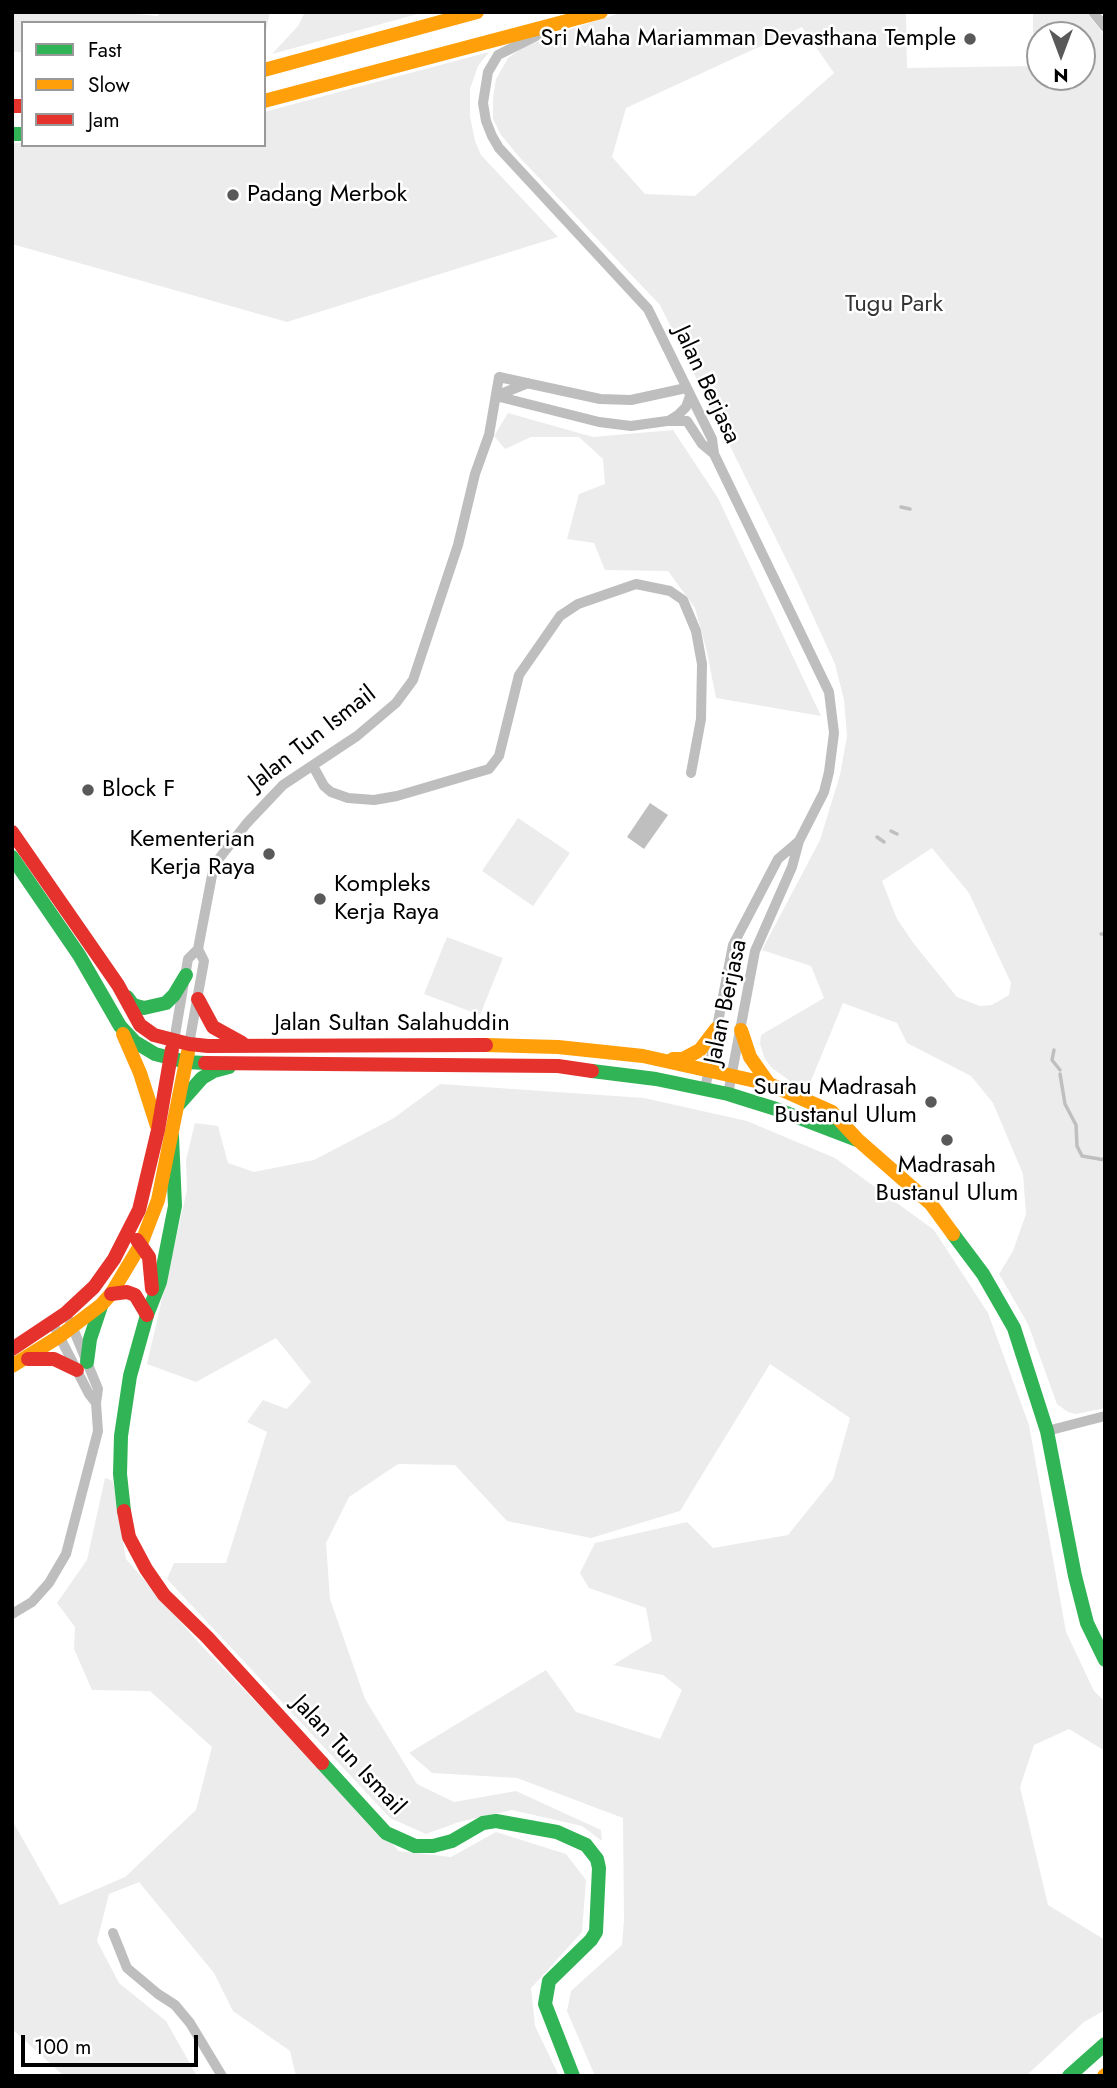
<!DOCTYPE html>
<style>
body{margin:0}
#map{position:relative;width:1117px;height:2088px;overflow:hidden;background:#fff;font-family:Jost,sans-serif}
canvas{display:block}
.frame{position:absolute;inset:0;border:14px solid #000;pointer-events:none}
.legend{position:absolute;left:21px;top:21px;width:245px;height:126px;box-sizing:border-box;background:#fff;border:2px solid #999;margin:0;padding:9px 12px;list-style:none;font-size:21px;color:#000}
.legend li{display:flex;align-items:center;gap:14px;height:35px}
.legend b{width:35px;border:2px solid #999}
.north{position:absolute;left:1026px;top:21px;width:70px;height:70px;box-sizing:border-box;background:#fff;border:2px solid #999;border-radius:50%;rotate:180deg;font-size:19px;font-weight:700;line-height:28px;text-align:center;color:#000}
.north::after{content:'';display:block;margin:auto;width:24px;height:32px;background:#595959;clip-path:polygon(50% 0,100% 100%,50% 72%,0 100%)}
.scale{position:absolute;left:21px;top:2035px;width:177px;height:32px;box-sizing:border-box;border:4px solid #000;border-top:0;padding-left:9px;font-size:21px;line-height:24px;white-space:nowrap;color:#000;-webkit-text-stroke:5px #fff;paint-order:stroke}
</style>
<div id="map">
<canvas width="1117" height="2088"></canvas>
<div class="frame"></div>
<ul class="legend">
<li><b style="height:9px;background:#30b455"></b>Fast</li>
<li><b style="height:9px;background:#ff9f0a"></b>Slow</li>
<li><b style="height:9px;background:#e5322d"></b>Jam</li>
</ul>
<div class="north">N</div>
<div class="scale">100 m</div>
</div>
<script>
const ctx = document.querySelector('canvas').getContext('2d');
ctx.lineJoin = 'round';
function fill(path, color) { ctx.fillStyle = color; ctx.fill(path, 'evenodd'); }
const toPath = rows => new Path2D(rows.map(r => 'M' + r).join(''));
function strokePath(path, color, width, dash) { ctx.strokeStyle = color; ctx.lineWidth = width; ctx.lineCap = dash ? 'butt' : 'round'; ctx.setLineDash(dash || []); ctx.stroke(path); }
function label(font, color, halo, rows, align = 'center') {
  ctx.font = font + ' Jost,sans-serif'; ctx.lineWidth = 5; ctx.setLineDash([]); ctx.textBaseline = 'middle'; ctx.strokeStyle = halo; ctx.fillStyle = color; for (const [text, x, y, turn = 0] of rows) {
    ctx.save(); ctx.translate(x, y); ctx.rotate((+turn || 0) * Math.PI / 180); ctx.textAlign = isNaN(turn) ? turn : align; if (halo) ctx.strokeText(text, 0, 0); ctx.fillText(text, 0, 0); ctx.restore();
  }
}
const green = toPath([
 [12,12,113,12,158,16,160,12,270,12,266,31,264,31,264,23,23,23,23,53,12,51],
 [305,12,425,12,272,54,298,26],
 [623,12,906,12,907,68,1033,66,1033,12,1086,12,1105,36,1105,1408,1076,1414,1068,1412,1057,1404,1028,1324,999,1274,1013,1251,1026,1214,1023,1174,993,1103,971,1076,907,1043,897,1023,843,1003,808,1088,790,1081,772,1068,765,1059,760,1044,761,1035,824,998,811,966,762,950,820,840,840,775,847,736,844,700,835,664,797,581,660,305,521,159,501,135,493,119,493,98,496,79,508,58,522,48,550,36],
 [802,27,834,73,695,196,645,194,612,157,626,108],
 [1040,35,1082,35,1082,77,1040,77],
 [932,848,969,893,1011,983,1009,995,992,1005,980,1006,957,997,914,944,897,919,882,881],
 [489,52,478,66,470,89,470,116,475,141,481,155,558,237,287,322,12,244,12,143,23,143,23,145,264,145,264,112],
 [508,413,593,437,673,430,718,498,821,716,716,698,707,652,695,608,668,571,605,570,594,543,567,539,579,494,605,484,603,459,579,437,531,437,505,449,494,436],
 [518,818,570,853,533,906,482,871],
 [447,937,503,958,480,1015,424,994],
 [440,1084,644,1098,747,1121,835,1158,934,1230,988,1313,1029,1425,1066,1632,1094,1691,1105,1702,1105,1751,1069,1729,1034,1745,1020,1787,1048,1905,1105,1940,1105,2010,1084,2022,1026,2076,595,2076,567,2011,571,1991,622,1945,624,1920,623,1818,517,1778,432,1773,409,1753,546,1670,576,1712,660,1739,682,1690,663,1675,613,1665,652,1641,646,1608,589,1588,580,1573,595,1543,687,1522,713,1548,788,1535,833,1479,850,1418,770,1364,680,1511,591,1538,507,1521,455,1465,398,1464,349,1497,326,1543,330,1599,365,1699,417,1784,454,1802,516,1791,601,1830,602,1841,582,1826,512,1810,459,1822,426,1834,390,1818,167,1579,174,1563,226,1563,267,1432,247,1422,263,1400,287,1409,311,1382,276,1338,196,1382,147,1364,187,1190,186,1160,195,1123,218,1126,228,1163,254,1172,314,1160,394,1118],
 [105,1478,113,1481,126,1559,200,1644,399,1851,451,1857,496,1832,566,1854,586,1880,582,1932,531,1988,535,2026,559,2076,296,2076,290,2051,233,2011,214,1973,139,1882,109,1894,97,1941,119,1983,166,2021,197,2076,64,2076,12,2029,12,1820,60,1905,125,1877,196,1810,212,1747,150,1691,92,1690,74,1649,75,1627,57,1603,87,1560]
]);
const water = toPath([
 [650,803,668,815,644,849,627,837]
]);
const stream = toPath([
 [901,507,910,509],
 [891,831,897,834],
 [877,837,884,842],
 [1101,934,1105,934],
 [1054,1050,1052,1060,1060,1070],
 [1060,1074,1065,1104,1076,1125,1077,1146,1082,1156,1105,1160]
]);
const street = toPath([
 [1093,12,1105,27],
 [544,32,498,55,488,72,483,103,486,121,492,136,499,148,648,309,712,439,714,454,829,692,834,733,829,772,824,792,799,841,792,867,755,951,728,1094],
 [496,396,599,422,631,426,667,421,687,421,702,444,714,454],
 [496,396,528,383],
 [670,420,678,415,686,407,690,396],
 [313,766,324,786,331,792,348,798,374,800,397,796,489,769,499,756,519,675,560,616,578,604,636,584,670,591,683,600,696,631,702,664,701,719,691,773],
 [174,1041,188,959,198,949,214,865,247,823,283,785,357,736,396,703,413,680,458,545,475,474,489,435,499,377,600,399,631,400,686,388],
 [189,1044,204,961,198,949],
 [705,1089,733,945,778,859,799,841],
 [52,1322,89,1394,96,1403],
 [1047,1431,1105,1416],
 [12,1614,32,1602,49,1583,66,1554,98,1431,96,1403,98,1389,70,1321],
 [113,1933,127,1968,158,1994,175,2005,190,2023,222,2076]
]);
const fast = toPath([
 [12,134,23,134],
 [12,857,79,955,120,1026,135,1042,155,1054,186,1062,205,1063],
 [127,997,133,1005,144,1008,166,1003,174,995,186,975],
 [592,1071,656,1079,728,1094,776,1109,857,1140],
 [179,1104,202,1078,214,1071,229,1067],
 [953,1234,983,1274,1014,1328,1047,1431,1075,1576,1087,1623,1105,1660],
 [87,1362,90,1339,101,1306],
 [124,1511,120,1474,121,1436,130,1376,147,1315,160,1282,175,1206,172,1136],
 [322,1763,386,1833,415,1846,433,1846,452,1841,483,1823,496,1821,557,1832,586,1845,597,1859,599,1868,596,1932,591,1940,549,1981,545,2004,573,2076],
 [1069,2076,1105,2044]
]);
const slow = toPath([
 [264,70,477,12],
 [264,101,601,12],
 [741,1030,750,1057,769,1084],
 [123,1034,140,1073,157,1126],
 [486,1045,558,1047,643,1056,769,1084,832,1112,858,1140,931,1204,953,1234],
 [673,1059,683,1059,700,1050,716,1029],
 [12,1366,60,1336,101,1305,111,1294,141,1244,158,1200,188,1052],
 [1104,2076,1105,2075]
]);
const jam = toPath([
 [12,106,23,106],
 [12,832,118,985,140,1025,154,1035,189,1044,208,1046,486,1045],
 [198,999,213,1027,242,1043],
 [205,1063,558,1066,592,1071],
 [137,1240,149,1257,152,1289],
 [111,1294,127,1292,135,1295,147,1315],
 [12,1349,66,1313,94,1287,114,1259,139,1210,158,1130,172,1049],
 [28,1359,54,1359,77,1370],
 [124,1511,129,1537,146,1569,164,1595,207,1637,322,1763]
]);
const markers = [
 [970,39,7,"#595959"],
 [233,195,7,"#595959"],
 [88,790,7,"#595959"],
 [269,854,7,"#595959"],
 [320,899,7,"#595959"],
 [931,1102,7,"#595959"],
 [947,1140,7,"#595959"]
];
const poiNames = [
 ["Sri Maha Mariamman Devasthana Temple",956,39],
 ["Padang Merbok",247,195,"left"],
 ["Block F",102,790,"left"],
 ["Kementerian",255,840],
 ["Kerja Raya",255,868],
 ["Kompleks",334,885,"left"],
 ["Kerja Raya",334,913,"left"],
 ["Surau Madrasah",917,1088],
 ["Bustanul Ulum",917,1116],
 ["Madrasah",947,1166,"center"],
 ["Bustanul Ulum",947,1194,"center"]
];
const parkNames = [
 ["Tugu Park",894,305]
];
const streetNames = [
 ["Jalan Berjasa",706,385,65],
 ["Jalan Tun Ismail",313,739,-38],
 ["Jalan Berjasa",727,1002,-78],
 ["Jalan Sultan Salahuddin",392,1024],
 ["Jalan Tun Ismail",348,1756,47]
];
fill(green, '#ececec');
fill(water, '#bfbfbf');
strokePath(stream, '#bfbfbf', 3.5);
strokePath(street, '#bebebe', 10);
strokePath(fast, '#30b455', 14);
strokePath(slow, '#ff9f0a', 14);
strokePath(jam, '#e5322d', 14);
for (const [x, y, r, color] of markers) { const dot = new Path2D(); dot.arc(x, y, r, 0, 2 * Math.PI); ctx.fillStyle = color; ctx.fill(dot); strokePath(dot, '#fff', 2.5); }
label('24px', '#000', '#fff', poiNames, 'right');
label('24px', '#333', '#fff', parkNames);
label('24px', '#000', '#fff', streetNames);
</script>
